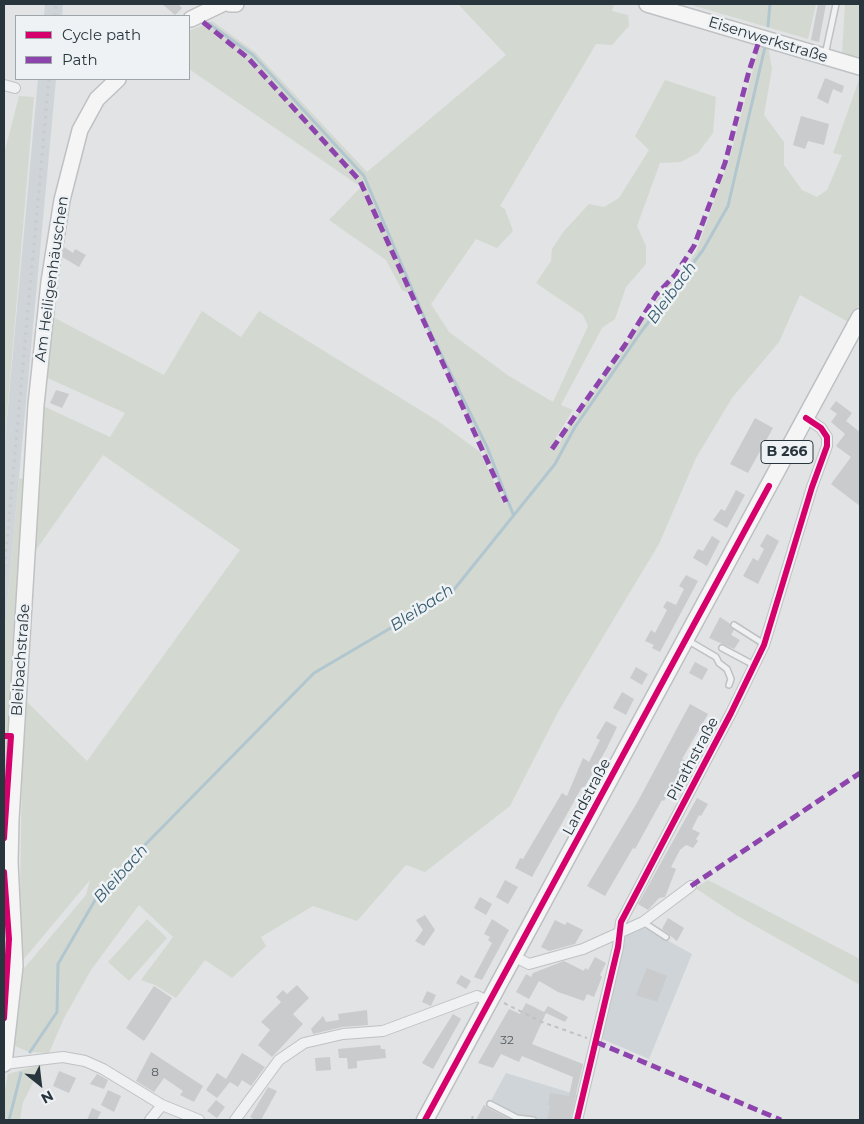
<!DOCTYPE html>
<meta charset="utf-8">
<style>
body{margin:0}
#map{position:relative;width:864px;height:1124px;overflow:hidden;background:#e1e3e5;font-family:Montserrat,sans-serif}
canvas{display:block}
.frame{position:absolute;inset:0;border:5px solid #29353d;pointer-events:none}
.legend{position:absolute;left:15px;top:15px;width:175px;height:65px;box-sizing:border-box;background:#eef2f5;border:1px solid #9fa6ab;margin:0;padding:6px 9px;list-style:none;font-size:15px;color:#29353d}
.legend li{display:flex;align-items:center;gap:10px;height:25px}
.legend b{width:25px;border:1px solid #9fa6ab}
.north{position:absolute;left:15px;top:1059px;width:50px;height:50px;-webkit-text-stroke:4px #eef2f5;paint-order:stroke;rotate:151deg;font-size:14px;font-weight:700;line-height:20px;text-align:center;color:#29353d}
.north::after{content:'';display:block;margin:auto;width:18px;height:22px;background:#29353d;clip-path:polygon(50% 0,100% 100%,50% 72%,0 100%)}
</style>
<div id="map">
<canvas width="864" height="1124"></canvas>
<div class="frame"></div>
<ul class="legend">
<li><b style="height:6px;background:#d6006c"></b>Cycle path</li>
<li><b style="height:6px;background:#8e44ad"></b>Path</li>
</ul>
<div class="north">N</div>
</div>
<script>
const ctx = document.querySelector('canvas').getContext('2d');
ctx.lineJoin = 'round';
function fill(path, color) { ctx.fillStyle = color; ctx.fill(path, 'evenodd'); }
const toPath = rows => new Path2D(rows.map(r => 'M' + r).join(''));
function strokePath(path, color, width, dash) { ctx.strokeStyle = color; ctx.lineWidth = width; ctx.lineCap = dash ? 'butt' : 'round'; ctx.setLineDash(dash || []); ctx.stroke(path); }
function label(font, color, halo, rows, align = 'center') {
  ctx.font = font + ' Montserrat,sans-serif'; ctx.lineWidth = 5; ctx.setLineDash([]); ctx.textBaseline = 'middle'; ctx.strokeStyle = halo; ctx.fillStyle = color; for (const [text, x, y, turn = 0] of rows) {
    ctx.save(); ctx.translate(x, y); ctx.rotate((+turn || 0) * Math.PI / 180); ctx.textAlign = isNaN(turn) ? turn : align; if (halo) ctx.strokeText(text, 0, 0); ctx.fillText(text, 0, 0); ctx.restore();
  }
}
const built = toPath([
 [45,4,63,4,62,16,44,16],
 [38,79,56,79,4,639,4,451],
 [641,926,692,954,649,1059,600,1038,624,935],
 [506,1073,578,1095,572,1120,517,1120,488,1106]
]);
const green = toPath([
 [458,4,614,4,612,11,628,15,629,26,612,45,596,44,500,206,505,209,513,231,497,248,476,239,431,304,449,332,509,376,553,402,588,326,583,315,536,283,551,261,552,249,564,231,589,204,604,207,619,198,649,150,635,136,665,80,716,97,713,133,698,153,681,162,660,163,637,226,646,246,646,264,626,287,615,319,602,328,561,405,573,410,555,439,559,446,565,432,665,289,682,273,697,250,731,153,758,51,762,45,768,45,772,69,764,115,784,142,784,165,802,190,817,197,827,190,842,155,833,153,860,77,860,303,850,323,800,295,779,342,732,398,696,458,659,544,558,712,510,806,425,872,406,865,357,921,313,906,261,937,266,946,232,978,205,960,176,998,155,985,141,980,173,937,139,905,91,970,64,1018,49,1053,29,1052,15,1046,20,973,86,895,90,880,19,965,23,698,87,761,240,550,103,455,31,557,41,405,110,437,125,413,43,376,49,315,164,375,202,311,241,337,259,311,438,421,480,452,505,505,507,502,413,295,402,290,386,260,329,220,361,187,189,69,189,31,212,21,255,52,367,172,506,55],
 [688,4,816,4,808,39],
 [845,4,860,4,860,59,842,55],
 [19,96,34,97,4,451,4,154],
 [19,478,25,480,4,819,4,639],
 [708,880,860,959,860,985,736,915,695,888],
 [147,919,167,938,129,981,108,962],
 [43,1064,23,1102,20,1120,4,1120,4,1094,8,1074]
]);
const stream = toPath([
 [208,23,253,55,364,176,432,336,487,447,513,514],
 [768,26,770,4],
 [30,1052,57,1012,58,964,98,895,136,854,314,673,452,592,555,464,575,427,641,332,703,250,728,206,765,47],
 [9,1120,21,1073]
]);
const building = toPath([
 [162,4,178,4,182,8,175,15],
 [818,4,826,4,819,42,811,40],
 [825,78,844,86,842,93,833,89,828,104,817,98],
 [801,116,829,124,824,145,808,141,805,149,793,145],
 [64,247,73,253,75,249,86,255,79,267,62,257],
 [56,390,69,394,62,408,50,403],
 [836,401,852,413,846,421,860,432,860,506,831,484,851,457,836,446,845,434,831,422,837,414,830,409],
 [755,418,773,428,748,473,730,464],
 [736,490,745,495,727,528,713,520,721,509,725,511],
 [767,534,779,541,758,584,743,576,753,558,758,561,764,549,760,546],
 [712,536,720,541,707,566,693,558,698,549,703,551],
 [686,575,698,581,660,652,652,648,654,645,645,641,651,630,655,633,667,610,663,607,667,601,676,605,684,589,679,586],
 [720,617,729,623,734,630,731,635,740,640,734,649,709,638],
 [695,662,708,669,702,680,689,673],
 [636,667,648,674,642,685,630,678],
 [622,692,634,699,626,715,613,708],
 [690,704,708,714,682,759,686,761,664,801,662,800,635,849,633,848,605,896,587,886,638,801],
 [606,721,617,727,607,748,584,788,582,787,532,877,515,868,520,858,523,859,562,793,567,796,583,758,589,762,600,740,596,738],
 [697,798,708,804,701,816,699,815,692,829,700,833,696,839,698,841,693,848,686,845,680,850,671,867,676,869,665,897,659,898,648,910,638,904],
 [505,880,518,887,508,904,496,897],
 [480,897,492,904,486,915,474,908],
 [425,915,435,930,424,946,415,941,423,930,416,920],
 [668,918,684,928,677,941,662,929],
 [492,919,509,930,482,980,474,977,492,943,488,940,490,937,484,934],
 [555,920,565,925,567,922,583,930,575,944,549,951,541,947],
 [595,957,606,963,600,975,602,977,594,997,587,994,584,1001,558,992,539,981,529,999,516,992,526,974,531,977,533,973,564,961,584,971,585,968,588,970],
 [647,968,667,976,657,1002,636,995],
 [461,975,471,981,466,989,456,983],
 [297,985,309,998,293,1014,303,1024,272,1057,258,1045,270,1030,261,1022,281,1002,276,997,283,990,287,994],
 [154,986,172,998,144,1041,126,1028],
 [427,991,436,995,431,1006,422,1002],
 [526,1003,544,1012,548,1006,568,1017,565,1022,546,1013,532,1044,583,1064,570,1120,547,1120,550,1105,548,1105,550,1093,569,1096,573,1077,522,1056,519,1062,501,1054,493,1068,478,1063,509,1009,520,1014],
 [367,1010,368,1025,342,1027,313,1034,311,1029,323,1016,326,1022,339,1020,338,1014],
 [453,1014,461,1019,433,1069,422,1063],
 [380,1045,381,1049,385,1049,386,1058,357,1061,357,1068,348,1069,347,1058,339,1058,338,1049],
 [151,1052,203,1086,194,1102,180,1095,183,1091,164,1078,154,1092,136,1081],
 [242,1053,265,1067,251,1086,242,1080,238,1087,230,1082,217,1098,206,1090,217,1073,226,1079],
 [330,1057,331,1070,316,1071,315,1058],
 [59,1071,76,1078,69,1093,53,1086],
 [97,1074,108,1080,104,1089,90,1084],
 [268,1087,277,1091,261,1120,256,1120,250,1117],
 [108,1090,121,1096,114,1112,101,1105],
 [216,1100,225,1107,217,1118,207,1111],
 [484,1105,488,1108,512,1120,476,1120],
 [92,1108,101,1112,97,1120,87,1120]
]);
const path = toPath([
 [504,1003,542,1022,587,1038],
 [472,1120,473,1114]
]);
const service = toPath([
 [825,55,836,4],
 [734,625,764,644],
 [687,640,716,657,719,663,727,669,731,679,729,685],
 [722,648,754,665],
 [643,922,666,937],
 [490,1104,517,1118,533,1120]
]);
const minor = toPath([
 [4,85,15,88],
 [515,957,529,964,583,949,643,922,691,886],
 [4,1064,63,1057,85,1061,103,1069,162,1105,199,1120],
 [150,1120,162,1105],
 [235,1120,279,1060,304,1043,343,1034,383,1031,477,996,490,1002],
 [577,1120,618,947,621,922,731,713,764,645,812,487,827,446,827,437,821,428,806,418]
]);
const secondary = toPath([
 [230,4,236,4],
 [647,4,860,67],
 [191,19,222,4],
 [4,1064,15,966,10,862,11,819,36,405,49,282,62,200,80,130,97,99,118,79]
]);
const primary = toPath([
 [425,1120,860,317]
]);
const rail = toPath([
 [55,16,56,4],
 [4,574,49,79]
]);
const quiet = toPath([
 [203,22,248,58,360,181,506,502],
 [552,449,625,345,656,295,675,275,694,246,725,163,749,71,760,38],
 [691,886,860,773],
 [596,1042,781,1120]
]);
const cycleway = toPath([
 [4,736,11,736,4,838],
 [4,872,9,939,4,1018],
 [425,1120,769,486],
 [577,1120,618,947,621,922,731,713,764,645,812,487,827,446,827,437,821,428,806,418]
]);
const numberNames = [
 ["32",507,1040],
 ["8",155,1072]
];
const shields = [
 [787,452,52]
];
const shieldNames = [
 ["B 266",787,452]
];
const streetNames = [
 ["Eisenwerkstraße",768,40,17],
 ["Am Heiligenhäuschen",52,279,-82],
 ["Bleibachstraße",21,660,-86],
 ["Pirathstraße",693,759,-62],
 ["Landstraße",587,797,-62]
];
const waterNames = [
 ["Bleibach",672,293,-54],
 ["Bleibach",422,608,-33],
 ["Bleibach",121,874,-48]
];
fill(built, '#cfd4d8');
fill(green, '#d3d9d1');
strokePath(stream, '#b1c6cf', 3);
fill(building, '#c9cbcd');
strokePath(service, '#bfc1c3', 8);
strokePath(minor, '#bfc1c3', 12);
strokePath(secondary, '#bfc1c3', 18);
strokePath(primary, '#bdc0c3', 19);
strokePath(path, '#bfc3c6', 2, [4, 4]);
strokePath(service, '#f0f1f2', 5);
strokePath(minor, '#f0f1f2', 10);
strokePath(secondary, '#f5f5f6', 15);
strokePath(primary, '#f5f5f6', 16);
strokePath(rail, '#c9cbcd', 3, [2.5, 5]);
strokePath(quiet, '#8e44ad', 5, [10, 5]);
strokePath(cycleway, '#d6006c', 6);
label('12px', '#525b62', null, numberNames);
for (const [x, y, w] of shields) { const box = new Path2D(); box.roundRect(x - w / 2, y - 11.5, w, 23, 4); ctx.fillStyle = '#eef2f5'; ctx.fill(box); strokePath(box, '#29353d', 1); }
label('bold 14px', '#29353d', null, shieldNames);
label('15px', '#29353d', '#eef2f5', streetNames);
label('italic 16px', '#365c6e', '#eef2f5', waterNames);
</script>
